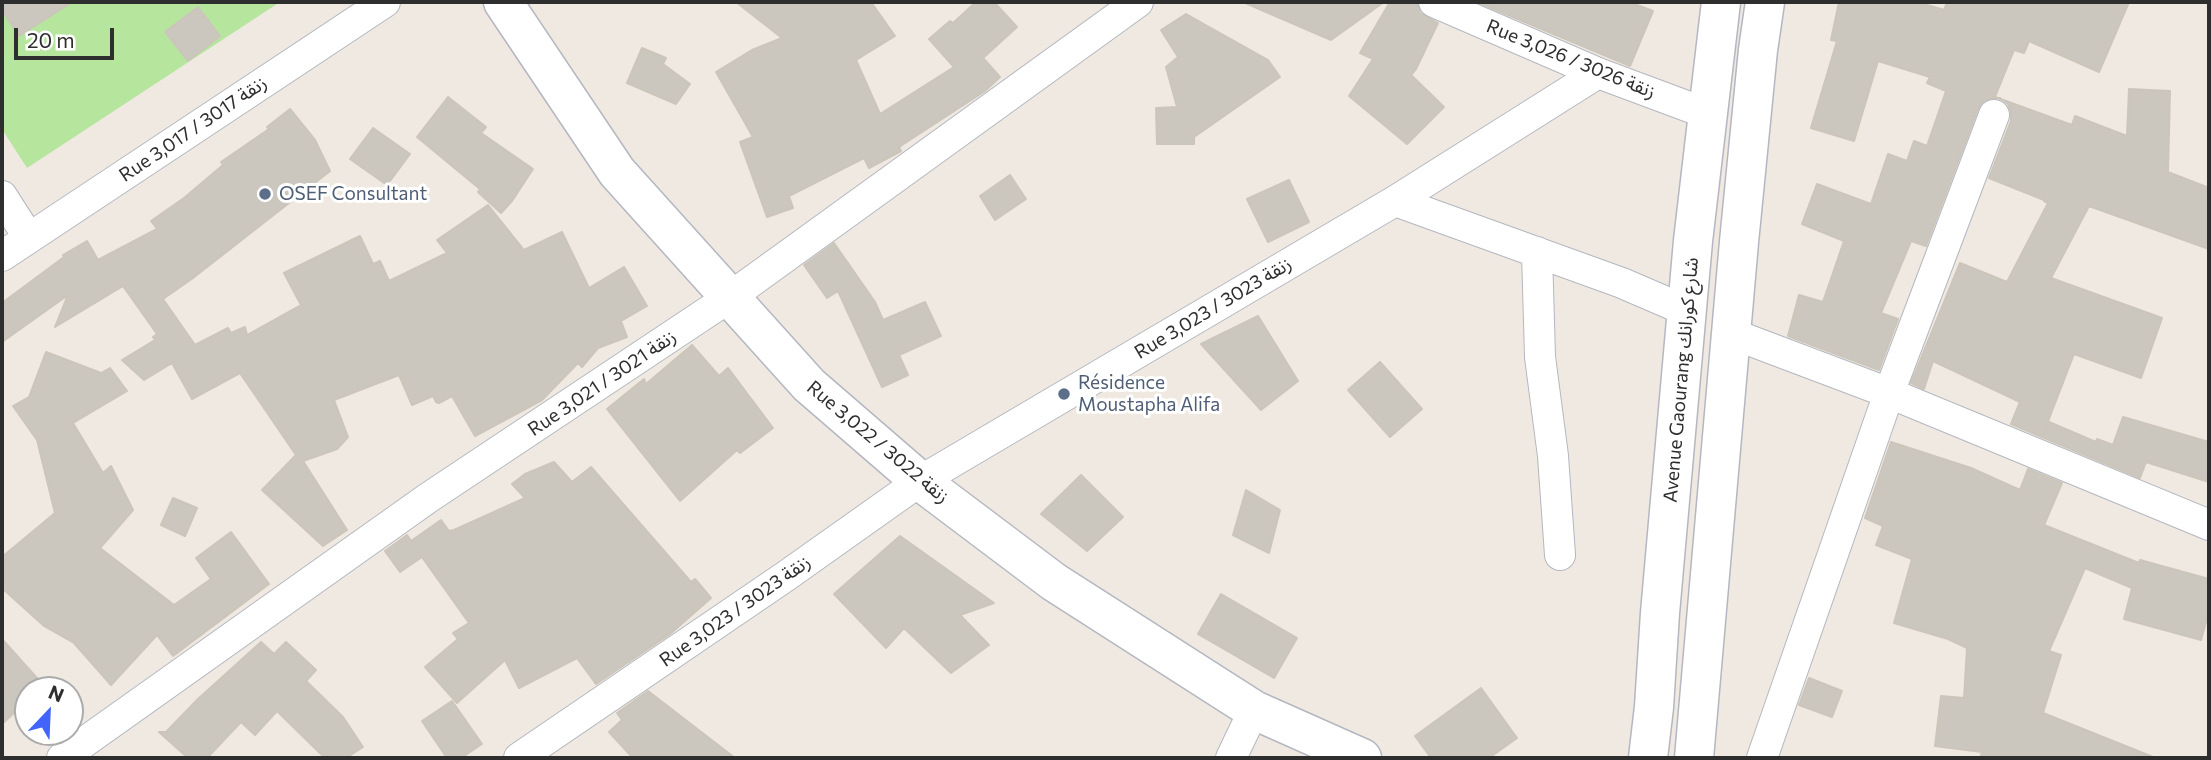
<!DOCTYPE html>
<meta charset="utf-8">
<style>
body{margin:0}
#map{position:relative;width:2211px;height:760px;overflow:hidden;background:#efe9e1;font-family:Commissioner,sans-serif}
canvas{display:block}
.frame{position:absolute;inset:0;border:4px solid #2e2e2e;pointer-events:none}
.north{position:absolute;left:14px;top:676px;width:70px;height:70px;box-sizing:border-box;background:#fff;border:2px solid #ababab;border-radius:50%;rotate:23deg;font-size:19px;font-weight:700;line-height:28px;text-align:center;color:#2e2e2e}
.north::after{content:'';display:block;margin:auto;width:24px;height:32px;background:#4264fb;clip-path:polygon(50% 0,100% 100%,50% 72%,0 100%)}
.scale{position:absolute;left:14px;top:28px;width:100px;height:32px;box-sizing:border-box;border:4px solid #2e2e2e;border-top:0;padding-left:9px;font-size:21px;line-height:24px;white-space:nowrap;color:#2e2e2e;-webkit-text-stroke:5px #fff;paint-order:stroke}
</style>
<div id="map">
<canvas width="2211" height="760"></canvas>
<div class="frame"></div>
<div class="north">N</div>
<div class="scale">20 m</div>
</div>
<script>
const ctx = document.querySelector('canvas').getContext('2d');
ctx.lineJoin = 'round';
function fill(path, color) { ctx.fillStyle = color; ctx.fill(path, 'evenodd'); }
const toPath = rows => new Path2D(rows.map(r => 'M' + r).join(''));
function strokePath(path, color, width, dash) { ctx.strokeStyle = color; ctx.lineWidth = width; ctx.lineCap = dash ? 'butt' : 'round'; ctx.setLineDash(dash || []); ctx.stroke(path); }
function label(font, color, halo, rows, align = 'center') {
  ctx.font = font + ' Commissioner,"Noto Sans Arabic",sans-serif'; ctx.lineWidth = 6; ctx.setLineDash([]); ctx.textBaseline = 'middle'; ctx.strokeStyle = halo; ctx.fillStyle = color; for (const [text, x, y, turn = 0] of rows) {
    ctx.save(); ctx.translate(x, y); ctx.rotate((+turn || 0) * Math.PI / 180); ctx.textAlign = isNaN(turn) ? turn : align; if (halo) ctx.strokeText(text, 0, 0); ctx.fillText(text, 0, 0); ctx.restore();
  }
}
const green = toPath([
 [2,2,280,2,27,168,2,129]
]);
const building = toPath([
 [2,2,72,2,19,36,2,10,2,2],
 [736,2,871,2,895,36,856,60,880,114,954,67,929,39,950,21,953,23,976,2,994,2,1017,27,983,58,1000,77,985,91,899,147,901,151,869,168,864,158,789,196,793,208,767,217,740,142,753,137,716,72,752,50,782,38,736,2],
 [1243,2,1384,2,1331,40,1243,2],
 [1390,2,1417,2,1420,13,1438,23,1416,69,1411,75,1444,107,1407,144,1349,96,1373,59,1360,53,1390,2],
 [1477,2,1629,2,1653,11,1630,66,1477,2],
 [1839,2,1917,2,1944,10,1947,2,2129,2,2099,72,2029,41,2024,53,2014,50,1995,97,2072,125,2075,116,2127,136,2129,89,2170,91,2168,172,2209,188,2209,249,2089,206,2051,278,2162,318,2141,378,2074,354,2042,437,2011,424,2020,402,1933,361,1924,389,1911,383,1960,263,2007,282,2048,203,2044,201,2044,200,1989,178,2011,121,2011,113,2008,104,2000,98,1992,98,1984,101,1978,109,1926,246,1911,241,1881,313,1898,319,1879,370,1788,336,1799,295,1823,302,1844,241,1802,224,1817,184,1871,204,1888,154,1907,161,1914,141,1927,146,1946,91,1927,83,1930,77,1878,61,1854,141,1811,128,1837,41,1831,40,1839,2],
 [198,7,220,36,188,61,165,32,198,7],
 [1186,14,1268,60,1280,77,1194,137,1194,144,1157,144,1156,108,1177,107,1166,67,1178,57,1161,30,1186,14],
 [642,48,666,58,663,64,690,84,676,104,627,83,642,48],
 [448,97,486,127,481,133,533,169,512,201,501,213,478,192,480,189,417,137,448,97],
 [290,109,315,140,330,171,193,278,163,299,195,345,228,328,231,333,245,327,247,335,301,305,284,273,360,236,373,264,380,261,389,281,447,253,437,240,488,205,524,250,562,232,589,288,624,267,647,306,621,321,627,337,598,348,582,367,578,363,542,400,475,436,452,396,439,403,436,402,433,396,412,405,399,375,334,400,348,437,337,449,303,461,347,530,323,546,262,490,296,455,240,373,192,399,172,363,144,380,122,360,155,340,153,337,157,334,123,286,55,327,68,295,2,342,2,303,64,257,63,255,87,241,98,260,157,229,151,221,184,198,223,165,221,162,269,129,267,127,290,109],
 [373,128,410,154,387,185,350,159,373,128],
 [1010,175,1026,199,995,220,980,196,1010,175],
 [1289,180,1309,222,1268,242,1247,199,1289,180],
 [834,243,875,302,883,320,925,302,941,336,899,355,908,375,882,387,838,291,827,298,804,265,834,243],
 [1258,316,1298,381,1261,410,1201,344,1258,316],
 [692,345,719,376,728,368,773,428,740,453,737,450,680,501,607,409,644,379,646,384,692,345],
 [46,352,101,373,110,368,127,391,73,423,103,473,111,466,133,510,100,548,174,605,211,579,196,558,231,532,269,584,173,656,157,635,111,685,74,643,44,626,2,588,2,557,55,513,37,440,13,406,29,397,46,352],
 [1380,362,1422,409,1390,437,1348,390,1380,362],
 [2123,417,2209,442,2209,482,2146,462,2140,478,2042,437,2049,422,2096,442,2097,439,2113,445,2123,417],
 [1891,442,1971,468,2020,490,2028,469,2062,483,2044,525,2139,563,2140,560,2209,579,2209,611,2201,640,2124,619,2132,588,2085,568,2049,651,2061,655,2043,713,2153,757,2152,758,1980,758,1982,752,1935,746,1941,696,1964,698,1967,648,1948,639,1894,623,1912,559,1876,545,1883,526,1865,518,1891,442],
 [554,462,572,482,591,467,691,582,695,579,711,598,670,634,596,684,577,658,519,688,505,660,457,703,425,667,458,639,453,633,469,623,422,557,400,572,385,551,407,535,411,541,441,520,449,531,454,530,525,498,512,484,525,474,554,462],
 [1081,475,1123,517,1087,551,1041,514,1081,475],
 [1246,490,1280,510,1269,553,1233,535,1246,490],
 [173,498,197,508,185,536,161,525,173,498],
 [900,536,994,603,960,615,989,645,951,673,904,628,886,648,834,594,900,536],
 [1221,594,1297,638,1274,678,1198,634,1221,594],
 [2,639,44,686,40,690,28,690,28,700,2,724,2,639],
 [261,642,274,654,286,642,316,670,306,681,343,717,363,747,346,758,325,758,277,711,255,735,241,722,207,758,188,758,159,732,166,732,198,699,261,642],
 [1809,678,1842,691,1832,717,1799,705,1809,678],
 [1481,688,1517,738,1489,758,1431,758,1415,736,1481,688],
 [648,691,735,758,633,758,609,732,622,720,617,713,648,691],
 [452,701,482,744,461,758,447,758,422,721,452,701]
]);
const minor = toPath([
 [1434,2,1598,73,1708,114],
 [2,196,29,238],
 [1395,201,1622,283,1687,311],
 [1537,252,1540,357,1553,456,1560,555],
 [2,256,385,2],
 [1730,333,1889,393,2209,525],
 [62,758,428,498,730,297,1138,2],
 [519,758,786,576,920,481,1395,201,1598,73],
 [1231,758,1254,710],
 [1762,758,1889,393,1994,115]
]);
const tertiary = toPath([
 [503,2,617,172,809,385,920,481,1054,582,1254,710,1362,758]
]);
const secondary = toPath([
 [1648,758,1654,707,1660,613,1693,241,1721,2],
 [1694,758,1739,242,1758,50,1765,2]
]);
const markers = [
 [265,194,7,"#5c6f8a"],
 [1064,394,7,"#5c6f8a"]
];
const streetNames = [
 ["Rue 3,026 / زنقة 3026",1571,59,22],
 ["Rue 3,017 / زنقة 3017",193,129,-34],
 ["Rue 3,023 / زنقة 3023",1213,308,-31],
 ["Avenue Gaourang شارع كورانك",1681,380,-85],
 ["Rue 3,021 / زنقة 3021",602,383,-34],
 ["Rue 3,022 / زنقة 3022",878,442,40],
 ["Rue 3,023 / زنقة 3023",735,611,-35]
];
const serviceNames = [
 ["OSEF Consultant",279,194],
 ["Résidence",1078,383],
 ["Moustapha Alifa",1078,405]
];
fill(green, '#b6e59e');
fill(building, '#cbc7bf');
strokePath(building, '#cbc5ba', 2);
strokePath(minor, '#b4b7c1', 32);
strokePath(tertiary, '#b4b7c1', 41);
strokePath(secondary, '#b4b7c1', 41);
strokePath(minor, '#fff', 30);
strokePath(tertiary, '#fff', 38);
strokePath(secondary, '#fff', 38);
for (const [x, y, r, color] of markers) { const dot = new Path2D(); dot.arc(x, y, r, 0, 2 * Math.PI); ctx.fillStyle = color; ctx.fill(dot); strokePath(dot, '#fff', 2.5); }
label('19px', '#2e2e2e', '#fff', streetNames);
label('19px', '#4e5e75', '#fff', serviceNames, 'left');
</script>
